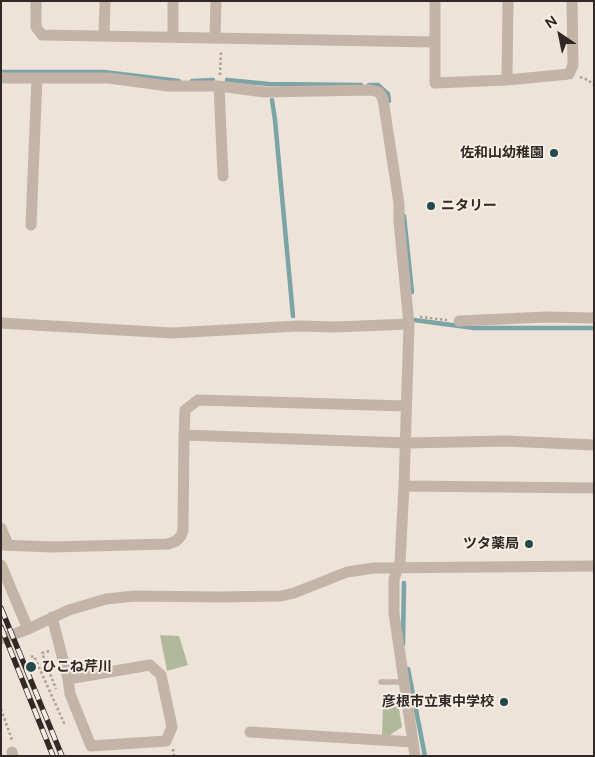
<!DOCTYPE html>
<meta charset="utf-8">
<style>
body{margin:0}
#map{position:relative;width:595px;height:757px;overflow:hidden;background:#ede3d9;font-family:Figtree,sans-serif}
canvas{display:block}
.frame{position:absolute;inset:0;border:2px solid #312926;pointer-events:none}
.north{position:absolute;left:535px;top:10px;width:50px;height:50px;-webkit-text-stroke:4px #f6eee4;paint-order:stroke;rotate:326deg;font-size:14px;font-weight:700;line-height:20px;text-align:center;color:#312926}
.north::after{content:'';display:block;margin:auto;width:18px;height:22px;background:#312926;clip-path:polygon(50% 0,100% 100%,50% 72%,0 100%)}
</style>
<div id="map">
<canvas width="595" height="757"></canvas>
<div class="frame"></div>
<div class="north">N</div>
</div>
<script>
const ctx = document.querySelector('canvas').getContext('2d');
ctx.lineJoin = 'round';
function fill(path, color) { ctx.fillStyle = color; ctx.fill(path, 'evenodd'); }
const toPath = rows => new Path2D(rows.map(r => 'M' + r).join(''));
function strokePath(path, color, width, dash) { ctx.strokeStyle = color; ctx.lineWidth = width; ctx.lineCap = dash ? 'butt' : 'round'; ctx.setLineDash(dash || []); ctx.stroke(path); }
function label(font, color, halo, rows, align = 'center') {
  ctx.font = font + ' Figtree,"Noto Sans JP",sans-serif'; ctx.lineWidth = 4; ctx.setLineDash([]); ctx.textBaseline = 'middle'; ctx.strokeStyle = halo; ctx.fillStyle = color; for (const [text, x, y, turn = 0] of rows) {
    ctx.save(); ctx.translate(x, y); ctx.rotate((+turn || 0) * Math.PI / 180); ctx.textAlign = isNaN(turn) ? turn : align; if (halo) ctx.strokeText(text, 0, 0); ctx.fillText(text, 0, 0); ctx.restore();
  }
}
const green = toPath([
 [160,635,179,636,188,665,167,671],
 [383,703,398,703,402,727,390,735,382,735]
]);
const stream = toPath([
 [1,72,104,72,179,81],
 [227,80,269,84,361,85],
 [192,81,213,80],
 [369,85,378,85,388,94,389,101],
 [272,100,275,120,293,316],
 [404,216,412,292],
 [414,320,474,328,594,328],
 [403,644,404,583],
 [408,669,425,756]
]);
const path = toPath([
 [220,75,221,50],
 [580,77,588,80,594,85],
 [420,317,447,320],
 [49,651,42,653,56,689],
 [31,657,34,656,64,723,67,722],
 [1,709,12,740],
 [173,749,174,756]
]);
const service = toPath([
 [381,682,404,682]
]);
const minor = toPath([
 [36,1,36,27,42,35,435,42],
 [435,1,435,83,507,80,569,74,573,65,572,1],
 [104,36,105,1],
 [173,37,173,1],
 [215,38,216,1],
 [1,78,109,78,168,86,219,86,264,92,370,90,379,92,383,99,399,204,399,222,409,324,404,486,400,562,394,579,394,613,415,756],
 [507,80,508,1],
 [219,86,223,176],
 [31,225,37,78],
 [459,321,546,317,594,318],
 [1,323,172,333,298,326,335,327,409,324],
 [406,406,198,400,185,410,184,435,406,443,506,441,594,445],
 [404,486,594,488],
 [1,528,8,544],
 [1,545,52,547,168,544,176,541,181,536,183,530,184,435],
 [1,565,28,629],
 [52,617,68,679,70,694,91,746,166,741,172,727,161,675,150,665,68,679],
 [1,639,28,629,69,610,106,599,135,596,219,597,281,596,294,593,347,572,374,568,594,566],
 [250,732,413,742],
 [12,752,13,756]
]);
const rail = toPath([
 [1,608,62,756],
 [1,627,53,756]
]);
const markers = [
 [554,153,5,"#224a4c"],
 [431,206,5,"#224a4c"],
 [529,544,5,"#224a4c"],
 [31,667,6,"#224a4c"],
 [504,702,5,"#224a4c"]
];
const poiNames = [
 ["佐和山幼稚園",544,153],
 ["ニタリー",441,206,"left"],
 ["ツタ薬局",519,544],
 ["ひこね芹川",42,667,"left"],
 ["彦根市立東中学校",494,702]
];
fill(green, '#b0ba9b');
strokePath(stream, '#7ca4a6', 4.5);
strokePath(path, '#af9e91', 2.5, [2.5, 2.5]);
strokePath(service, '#c3b4a7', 5.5);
strokePath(minor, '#c3b4a7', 11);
strokePath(rail, '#312926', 5.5);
strokePath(rail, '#f6eee4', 4, [11]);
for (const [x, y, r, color] of markers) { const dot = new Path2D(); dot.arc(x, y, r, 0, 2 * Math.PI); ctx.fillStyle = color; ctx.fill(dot); strokePath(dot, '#f6eee4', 2); }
label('bold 14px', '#312926', '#f6eee4', poiNames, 'right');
</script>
